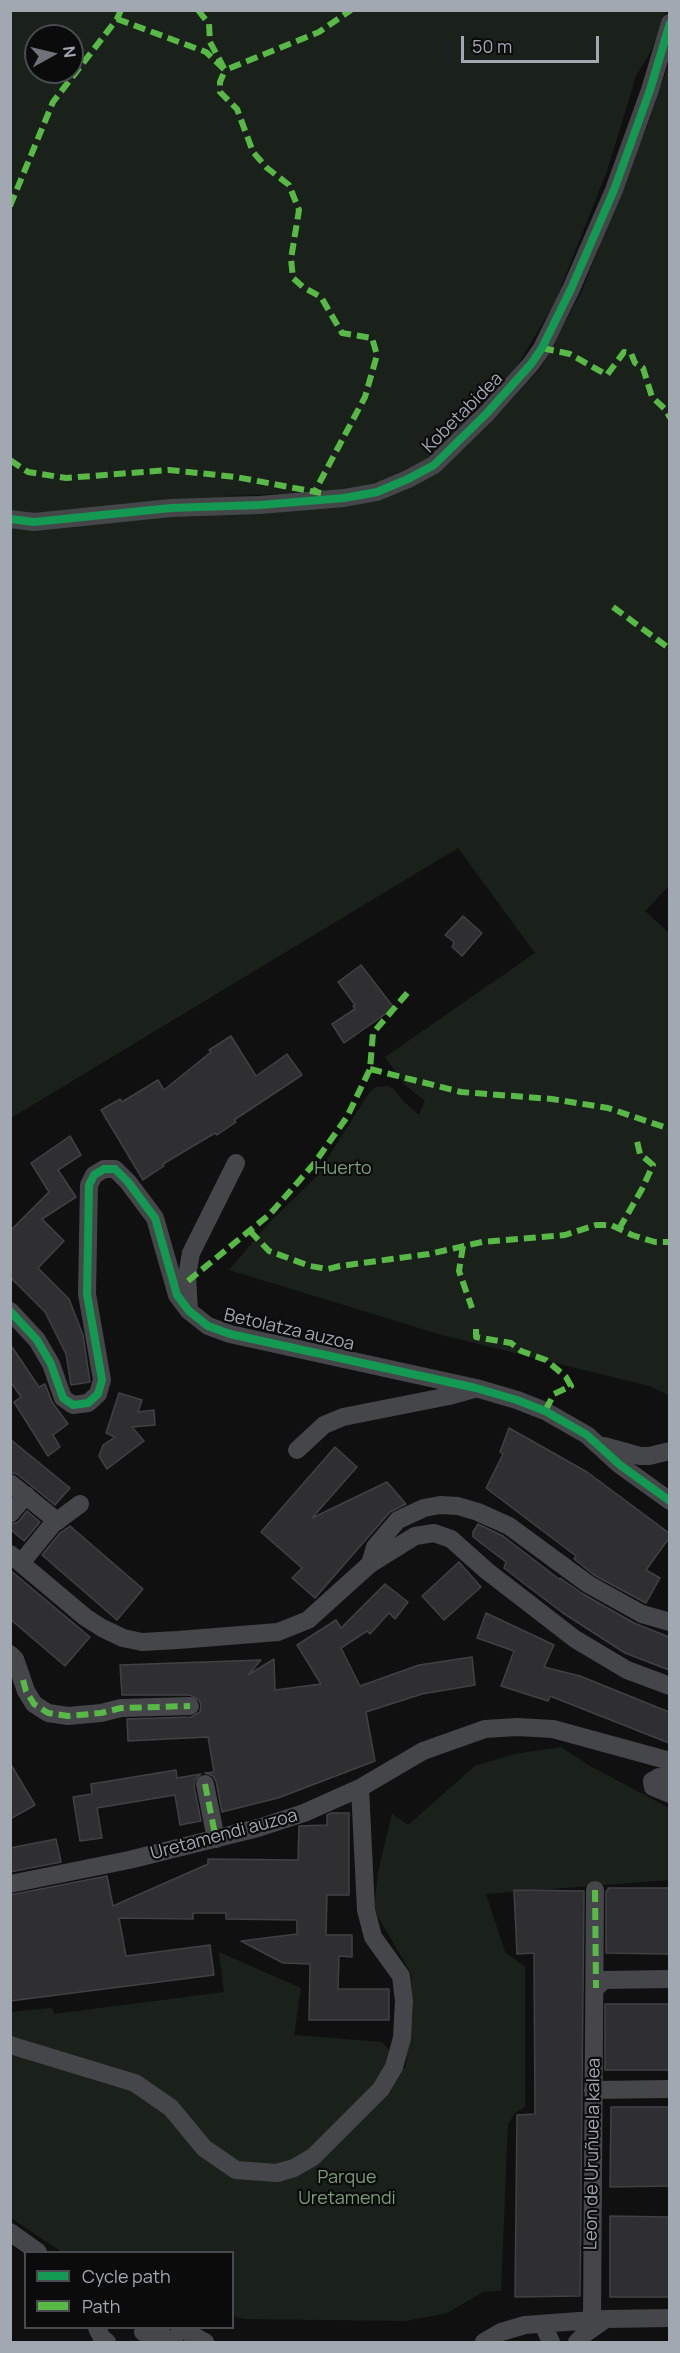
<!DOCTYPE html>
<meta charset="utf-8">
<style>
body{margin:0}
#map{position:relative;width:680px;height:2353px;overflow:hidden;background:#101011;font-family:Manrope,sans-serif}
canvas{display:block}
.frame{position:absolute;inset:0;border:12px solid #a1a8b2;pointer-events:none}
.legend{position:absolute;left:24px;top:2251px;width:210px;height:78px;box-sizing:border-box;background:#0b0b0c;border:2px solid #474a4e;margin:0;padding:8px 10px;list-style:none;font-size:18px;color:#a1a8b2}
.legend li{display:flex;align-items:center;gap:12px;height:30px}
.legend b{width:30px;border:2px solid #474a4e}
.north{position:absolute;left:24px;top:24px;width:60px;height:60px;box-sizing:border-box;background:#0b0b0c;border:2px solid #474a4e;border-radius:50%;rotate:82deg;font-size:16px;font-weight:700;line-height:24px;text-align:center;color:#a1a8b2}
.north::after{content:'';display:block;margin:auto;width:21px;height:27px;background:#6e737a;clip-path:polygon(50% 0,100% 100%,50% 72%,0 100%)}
.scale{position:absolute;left:461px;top:36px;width:138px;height:27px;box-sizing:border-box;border:3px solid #a1a8b2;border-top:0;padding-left:8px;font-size:18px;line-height:21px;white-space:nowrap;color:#a1a8b2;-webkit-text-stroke:4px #0b0b0c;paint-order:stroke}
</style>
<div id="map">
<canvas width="680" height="2353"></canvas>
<div class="frame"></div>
<ul class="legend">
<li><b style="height:8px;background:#139951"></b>Cycle path</li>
<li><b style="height:8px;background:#58b947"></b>Path</li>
</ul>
<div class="north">N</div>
<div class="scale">50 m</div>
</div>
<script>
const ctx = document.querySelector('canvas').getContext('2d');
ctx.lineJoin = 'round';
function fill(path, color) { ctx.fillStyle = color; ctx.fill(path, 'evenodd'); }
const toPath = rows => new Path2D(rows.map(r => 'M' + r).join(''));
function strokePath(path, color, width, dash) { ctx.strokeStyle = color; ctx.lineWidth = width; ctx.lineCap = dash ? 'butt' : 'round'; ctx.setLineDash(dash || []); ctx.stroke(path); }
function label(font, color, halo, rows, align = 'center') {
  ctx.font = font + ' Manrope,sans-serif'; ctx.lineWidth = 4.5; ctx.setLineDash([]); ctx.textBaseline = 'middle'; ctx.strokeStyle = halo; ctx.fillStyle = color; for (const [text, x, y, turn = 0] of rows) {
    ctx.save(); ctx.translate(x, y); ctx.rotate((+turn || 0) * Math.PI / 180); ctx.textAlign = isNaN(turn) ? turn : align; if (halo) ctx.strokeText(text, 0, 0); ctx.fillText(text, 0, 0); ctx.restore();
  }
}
const green = toPath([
 [10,11,666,11,650,53,636,76,607,171,555,302,516,368,482,402,436,462,500,412,540,369,581,293,648,124,669,63,670,885,645,911,669,933,669,1395,649,1386,442,1335,229,1270,269,1223,315,1178,369,1093,375,1087,388,1086,394,1089,402,1100,419,1115,425,1101,405,1085,385,1057,535,953,458,848,11,1118],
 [36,36,72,36,72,72,36,72],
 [330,494,340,498,222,495],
 [561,1747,590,1766,669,1808,669,1880,486,1894,505,1952,525,1967,525,2107,516,2112,508,2124,501,2291,483,2292,447,2313,406,2321,244,2319,233,2316,232,2252,62,2252,11,2218,10,2012,52,2008,54,2014,224,1992,219,1952,301,1988,294,2035,382,2042,405,2069,413,2013,411,1973,374,1910,378,1872,392,1814,408,1825,475,1766,514,1754]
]);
const building = toPath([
 [463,916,482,933,462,956,452,947,454,942,445,935,463,916],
 [361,965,394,1008,344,1043,332,1024,355,1009,353,1006,355,1005,338,982,361,965],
 [231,1036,256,1076,287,1054,302,1075,234,1120,236,1122,217,1135,215,1133,163,1164,164,1166,143,1180,101,1110,120,1099,122,1102,158,1080,164,1090,211,1052,209,1050,231,1036],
 [70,1136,81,1155,58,1170,76,1197,42,1219,64,1241,38,1268,69,1299,83,1335,90,1382,71,1385,66,1354,45,1312,10,1277,10,1231,49,1192,31,1163,70,1136],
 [10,1344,39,1387,45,1384,52,1402,68,1424,53,1435,60,1447,48,1456,14,1402,21,1397,10,1381,10,1344],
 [119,1393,142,1400,138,1412,154,1410,155,1425,132,1427,144,1441,107,1469,99,1456,103,1445,115,1437,106,1433,119,1393],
 [509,1428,587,1472,669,1533,669,1538,646,1570,660,1578,646,1603,594,1575,574,1559,576,1556,486,1488,503,1454,500,1452,509,1428],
 [10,1439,70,1488,55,1505,17,1474,10,1472,10,1439],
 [335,1447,357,1467,312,1518,387,1482,406,1504,390,1512,315,1598,292,1578,302,1568,261,1532,335,1447],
 [27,1511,40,1522,24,1541,10,1529,10,1525,18,1522,27,1511],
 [478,1524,503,1536,559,1579,560,1578,583,1594,634,1623,669,1637,669,1670,625,1653,563,1613,526,1585,504,1568,506,1562,473,1537,473,1532,478,1524],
 [70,1526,143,1589,117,1620,42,1555,60,1533,70,1526],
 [459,1562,481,1587,444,1620,422,1596,459,1562],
 [10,1570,90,1637,65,1666,10,1619,10,1570],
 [385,1584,408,1602,395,1619,389,1613,370,1634,367,1631,341,1648,360,1686,419,1665,472,1657,475,1685,422,1694,366,1712,375,1761,278,1798,222,1812,216,1781,213,1776,205,1773,214,1772,208,1737,128,1741,127,1719,191,1717,200,1712,201,1705,199,1700,190,1695,122,1695,120,1665,261,1660,248,1675,274,1659,275,1690,321,1684,297,1645,336,1620,341,1628,385,1584],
 [486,1613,554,1645,544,1667,580,1676,669,1712,669,1743,550,1696,548,1701,501,1686,514,1651,477,1638,486,1613],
 [10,1763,35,1805,10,1819,10,1763],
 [176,1770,177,1778,201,1774,195,1780,194,1786,201,1821,180,1825,175,1795,97,1808,102,1838,80,1841,73,1797,92,1794,91,1784,176,1770],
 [331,1813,349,1813,349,1895,327,1895,326,1935,352,1935,352,1957,339,1956,338,1989,389,1989,389,2020,309,2020,310,1964,283,1963,241,1941,297,1934,297,1920,226,1919,226,1913,193,1913,193,1919,119,1918,126,1956,210,1945,214,1975,10,2001,10,1895,107,1876,113,1906,208,1864,208,1859,298,1860,299,1826,327,1825,327,1815,331,1813],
 [56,1839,61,1862,10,1872,10,1848,56,1839],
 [608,1888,669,1888,669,1954,606,1953,606,1891,608,1891,608,1888],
 [514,1890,584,1891,580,2296,515,2297,517,2115,535,2114,534,1953,517,1954,514,1890],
 [605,2004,669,2004,669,2070,605,2070,605,2004],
 [611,2107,669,2107,669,2186,610,2187,611,2107],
 [610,2216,669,2217,669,2297,610,2297,610,2216]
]);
const street = toPath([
 [10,519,34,522,171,508,260,505,344,498,377,492,408,479,434,465,487,413,531,364,542,348,571,289,614,190,650,90,670,23],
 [10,1311,37,1340,51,1364,63,1398,73,1405,88,1403,98,1394,102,1380,87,1294,89,1185,94,1175,104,1169,115,1169,128,1182,155,1218,177,1295,189,1311,208,1326,230,1334,476,1388,517,1400,545,1411,587,1435,620,1465,670,1501],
 [189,1311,187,1276,191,1253,236,1163],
 [604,1446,640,1456,649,1456,670,1451],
 [297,1450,324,1425,343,1417,449,1396,474,1389],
 [10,1483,57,1521],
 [10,1514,26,1495],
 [10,1554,85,1617,102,1628,123,1638,142,1642,178,1640,278,1632,308,1620,370,1564,415,1536,434,1533,451,1539,487,1571,575,1639,627,1670,670,1686],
 [21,1563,52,1525,80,1504],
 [370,1564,375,1547,398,1520,424,1508,440,1505,458,1506,478,1512,509,1526,588,1584,642,1614,670,1622],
 [10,1654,15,1659,26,1691,34,1704,48,1713,68,1716,101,1713,121,1708,190,1706],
 [670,1778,659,1777,652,1781,653,1787,670,1794],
 [205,1784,216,1839],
 [10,1884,129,1860,258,1828,304,1813,360,1788,423,1751,485,1729,517,1727,553,1729,670,1761],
 [596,1988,604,1980,670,1979],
 [10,2045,135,2083,171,2108,204,2148,236,2170,277,2173,294,2168,313,2157,381,2089,394,2067,402,2038,404,2001,401,1976,373,1937,366,1910,360,1788],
 [593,2090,670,2089],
 [10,2232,38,2252],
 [592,2320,595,1890],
 [543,2324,551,2342],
 [97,2328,102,2338,107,2342],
 [180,2328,205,2342],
 [143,2332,161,2335,174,2342],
 [484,2342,501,2332,525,2325,607,2319,670,2318],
 [577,2342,586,2333,606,2319]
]);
const quiet = toPath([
 [198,10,209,24,210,42,225,70,220,82,220,92,237,109,253,152,267,168,289,185,299,210,291,259,293,278,303,287,321,297,342,333,372,338,377,355,365,397,315,491],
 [117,19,206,52,225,70,319,32,351,10],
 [10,206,53,102,117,19,121,10],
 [542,348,570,354,607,375,624,352,631,353,635,363,643,368,652,397,666,410,670,418],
 [10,460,28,472,66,478,169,470,236,477,321,493],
 [613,607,670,649],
 [370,1069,461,1092,552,1099,608,1108,670,1129],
 [619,1229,642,1189,653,1165,640,1154,636,1137],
 [250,1231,269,1251,310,1266,328,1269,340,1266,429,1254,482,1242,565,1235,596,1225,611,1225,632,1235,655,1242,670,1242],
 [463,1246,459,1271,472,1308],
 [188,1281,270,1214,313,1165,347,1117,370,1069,373,1033,409,991],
 [476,1329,476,1337,511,1343,521,1351,546,1360,566,1377,571,1386,554,1394,545,1411],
 [23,1680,26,1691,34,1704,48,1713,68,1716,101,1713,121,1708,190,1706],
 [205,1784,216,1839],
 [595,1890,596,1988]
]);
const cycleway = toPath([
 [10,519,34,522,171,508,260,505,344,498,377,492,408,479,434,465,487,413,531,364,542,348,571,289,614,190,650,90,670,23],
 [10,1311,37,1340,51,1364,63,1398,73,1405,88,1403,98,1394,102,1380,87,1294,89,1185,94,1175,104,1169,115,1169,128,1182,155,1218,177,1295,189,1311,208,1326,230,1334,476,1388,517,1400,545,1411,587,1435,620,1465,670,1501]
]);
const streetNames = [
 ["Kobetabidea",463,413,-45],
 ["Betolatza auzoa",289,1330,13],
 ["Uretamendi auzoa",224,1835,-15],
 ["Leon de Uruñuela kalea",593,2154,-89]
];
const parkNames = [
 ["Huerto",343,1169],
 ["Parque",347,2178],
 ["Uretamendi",347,2199]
];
fill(green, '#1a211b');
fill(building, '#2f2f31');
strokePath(building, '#404144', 1.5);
strokePath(street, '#454649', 18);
strokePath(quiet, '#58b947', 6, [12, 6]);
strokePath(cycleway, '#139951', 8);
label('18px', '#a1a8b2', '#0b0b0c', streetNames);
label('18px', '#7a9e78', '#0b0b0c', parkNames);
</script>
